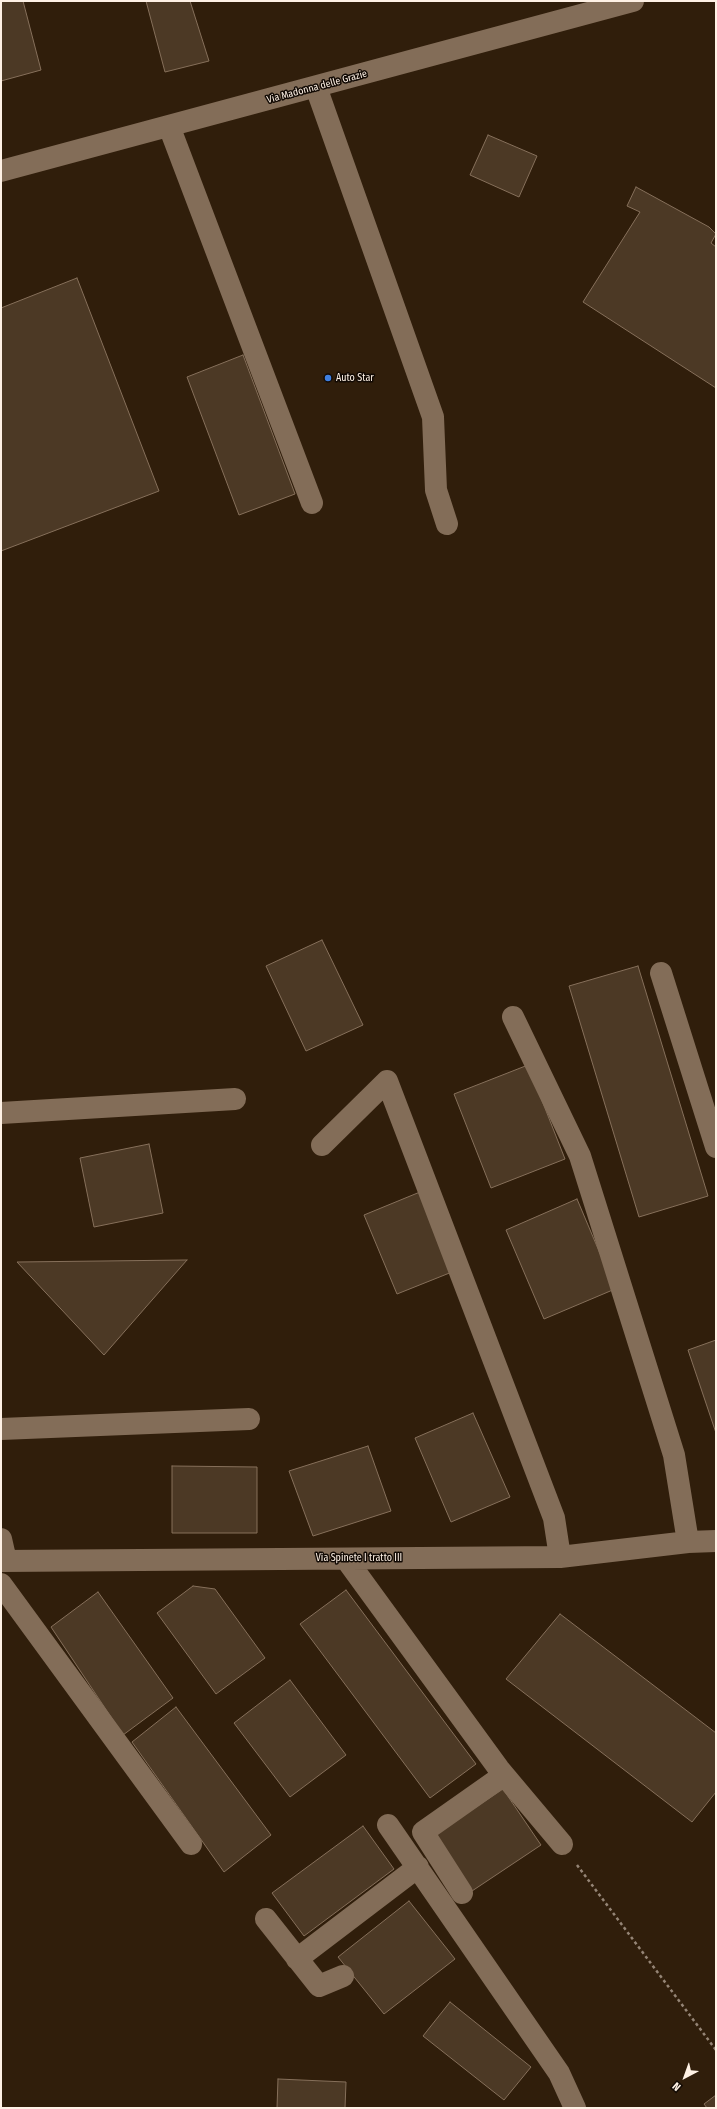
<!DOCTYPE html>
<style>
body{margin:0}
#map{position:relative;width:717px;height:2109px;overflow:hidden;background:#301e0b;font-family:"Fira Sans Condensed",sans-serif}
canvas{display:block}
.frame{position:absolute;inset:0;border:2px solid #fef1e5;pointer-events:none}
.north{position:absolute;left:665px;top:2057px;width:40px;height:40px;-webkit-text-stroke:3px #120a04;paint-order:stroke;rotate:221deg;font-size:11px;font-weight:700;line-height:16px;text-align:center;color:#fef1e5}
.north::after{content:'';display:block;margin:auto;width:14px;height:18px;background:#fef1e5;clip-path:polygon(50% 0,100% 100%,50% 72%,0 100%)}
</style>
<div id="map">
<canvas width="717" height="2109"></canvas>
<div class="frame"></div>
<div class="north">N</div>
</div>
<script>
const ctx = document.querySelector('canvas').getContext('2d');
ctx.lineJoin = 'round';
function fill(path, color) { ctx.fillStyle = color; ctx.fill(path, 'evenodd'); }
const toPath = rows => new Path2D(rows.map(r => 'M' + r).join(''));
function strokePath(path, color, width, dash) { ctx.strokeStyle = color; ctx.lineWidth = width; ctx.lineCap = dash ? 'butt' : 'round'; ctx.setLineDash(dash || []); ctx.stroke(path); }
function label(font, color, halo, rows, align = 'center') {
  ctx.font = font + ' "Fira Sans Condensed",sans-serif'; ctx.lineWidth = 3; ctx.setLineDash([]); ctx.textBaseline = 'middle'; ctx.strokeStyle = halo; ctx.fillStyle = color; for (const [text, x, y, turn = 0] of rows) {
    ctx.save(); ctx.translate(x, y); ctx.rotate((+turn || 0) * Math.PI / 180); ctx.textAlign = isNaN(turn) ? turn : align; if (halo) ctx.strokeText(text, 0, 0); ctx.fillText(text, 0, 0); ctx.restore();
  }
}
const building = toPath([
 [1,1,23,1,41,70,1,81,1,1],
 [146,1,190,1,209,61,165,72,146,1],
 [488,135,537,156,519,197,470,175,488,135],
 [636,187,709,227,716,234,711,243,716,247,716,388,583,302,640,212,627,206,636,187],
 [77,278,159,491,1,551,1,308,77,278],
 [243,355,295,494,239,515,187,377,243,355],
 [322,940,363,1025,306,1051,266,966,322,940],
 [638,966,708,1196,639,1217,569,986,638,966],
 [528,1065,565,1159,491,1188,454,1094,528,1065],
 [149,1144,163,1213,94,1227,80,1158,149,1144],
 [420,1192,452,1272,397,1294,364,1215,420,1192],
 [577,1199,615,1289,544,1319,506,1230,577,1199],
 [187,1260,104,1355,17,1262,187,1260],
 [716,1340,716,1433,688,1350,716,1340],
 [473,1413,510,1497,451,1522,415,1438,473,1413],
 [368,1446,391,1511,313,1536,289,1471,368,1446],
 [172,1466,257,1467,257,1533,172,1533,172,1466],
 [193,1586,215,1589,265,1658,216,1694,157,1613,193,1586],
 [346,1590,476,1764,430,1798,300,1624,346,1590],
 [98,1592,173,1698,123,1735,51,1627,98,1592],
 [560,1614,716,1733,716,1792,692,1822,506,1679,560,1614],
 [290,1680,346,1755,290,1797,234,1723,290,1680],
 [176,1707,271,1835,224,1872,132,1742,176,1707],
 [503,1789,541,1845,472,1891,434,1835,503,1789],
 [363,1826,394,1869,304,1936,272,1893,363,1826],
 [409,1901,455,1959,384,2014,338,1957,409,1901],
 [450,2002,531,2067,504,2100,423,2036,450,2002],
 [278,2079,346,2082,345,2108,277,2108,278,2079],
 [716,2095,716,2108,707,2108,704,2104,716,2095]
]);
const path = toPath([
 [577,1865,716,2050]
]);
const minor = toPath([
 [316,87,433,417,436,490,447,524],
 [169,126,312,503],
 [1,171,633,1],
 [661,973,716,1147],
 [513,1017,580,1156,674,1455,688,1542],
 [1,1113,235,1099],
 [322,1145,387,1081,554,1518,560,1557],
 [1,1429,249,1419],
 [1,1539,6,1561],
 [346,1559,499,1769,562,1844],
 [1,1561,560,1557,688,1542,716,1541],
 [1,1584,191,1844],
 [388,1825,559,2073,575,2108],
 [462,1893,423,1832,504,1775],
 [266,1919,319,1986,343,1976],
 [297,1959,418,1867]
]);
const markers = [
 [328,378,4,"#3f7fe0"]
];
const streetNames = [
 ["Via Madonna delle Grazie",317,87,-15],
 ["Via Spinete I tratto III",359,1558]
];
const poiNames = [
 ["Auto Star",336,378]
];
fill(building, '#4c3925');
strokePath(building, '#86705b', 1);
strokePath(path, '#958576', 2.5, [3, 3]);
strokePath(minor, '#836d58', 22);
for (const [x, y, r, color] of markers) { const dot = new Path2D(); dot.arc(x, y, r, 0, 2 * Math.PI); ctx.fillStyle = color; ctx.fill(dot); strokePath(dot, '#120a04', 1.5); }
label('10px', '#fef1e5', '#120a04', streetNames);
label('10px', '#fef1e5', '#120a04', poiNames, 'left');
</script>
